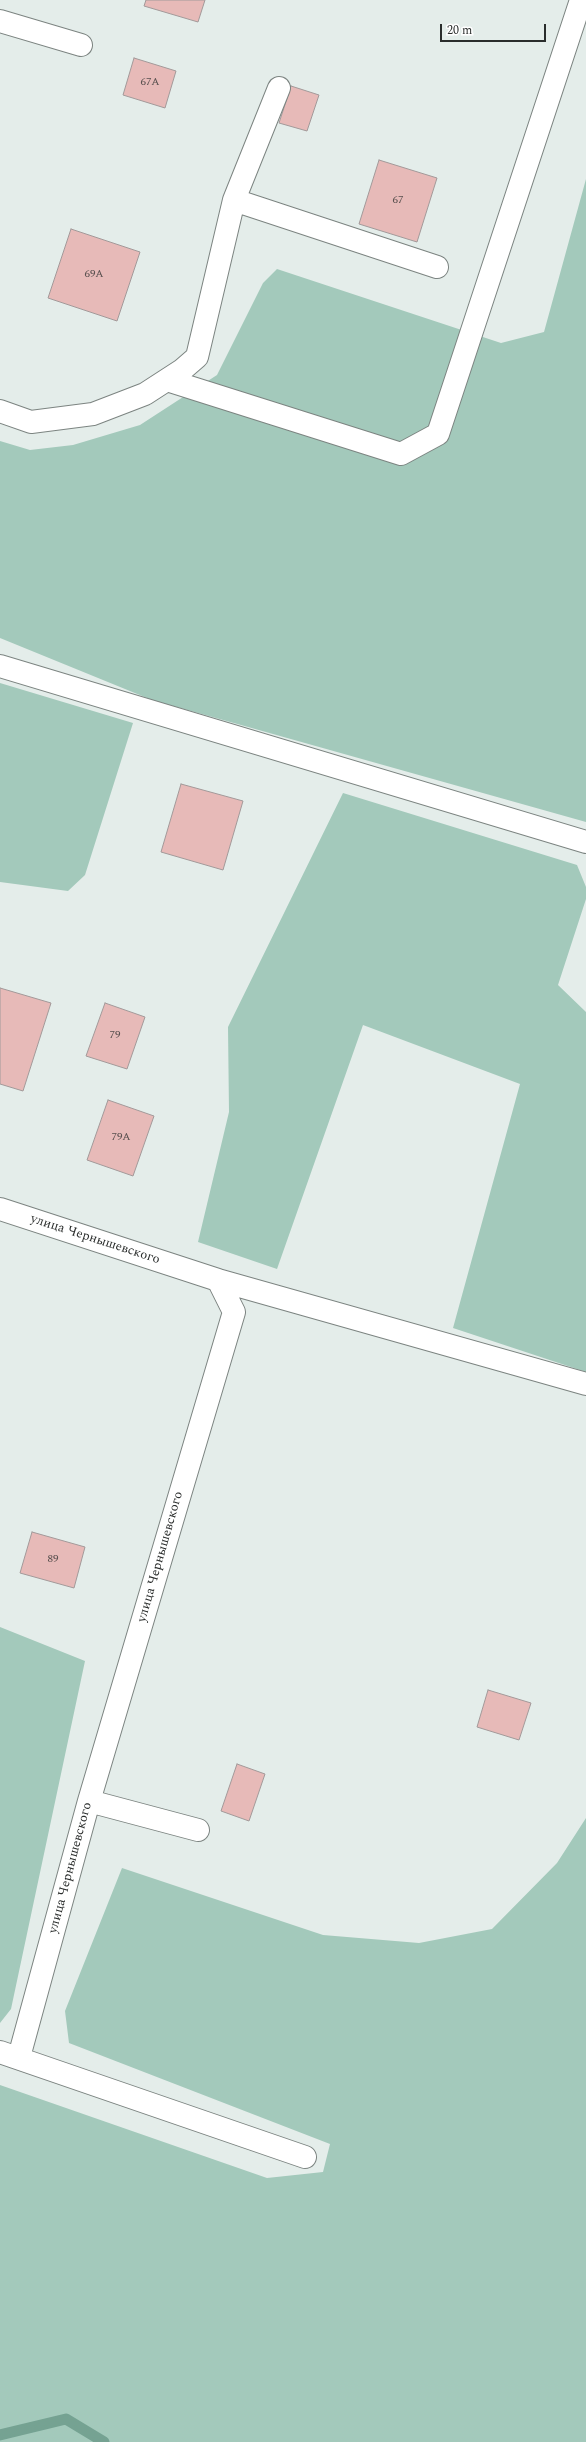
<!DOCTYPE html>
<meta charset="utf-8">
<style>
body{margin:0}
#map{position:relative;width:586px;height:2442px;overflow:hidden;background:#e4edea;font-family:Spectral,serif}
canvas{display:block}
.scale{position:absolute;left:440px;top:24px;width:106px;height:18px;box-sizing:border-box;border:2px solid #2a2d2c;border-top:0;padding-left:5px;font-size:12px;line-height:14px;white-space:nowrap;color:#2a2d2c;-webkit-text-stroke:3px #fff;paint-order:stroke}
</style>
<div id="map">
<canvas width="586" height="2442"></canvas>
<div class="scale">20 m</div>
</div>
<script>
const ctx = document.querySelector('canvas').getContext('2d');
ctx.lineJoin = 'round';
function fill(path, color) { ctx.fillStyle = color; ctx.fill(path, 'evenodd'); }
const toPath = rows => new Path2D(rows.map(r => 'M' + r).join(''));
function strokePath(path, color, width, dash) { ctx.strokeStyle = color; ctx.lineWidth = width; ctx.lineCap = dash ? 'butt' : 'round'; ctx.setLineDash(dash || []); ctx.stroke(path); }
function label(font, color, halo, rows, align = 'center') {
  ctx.font = font + ' Spectral,serif'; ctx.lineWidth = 4; ctx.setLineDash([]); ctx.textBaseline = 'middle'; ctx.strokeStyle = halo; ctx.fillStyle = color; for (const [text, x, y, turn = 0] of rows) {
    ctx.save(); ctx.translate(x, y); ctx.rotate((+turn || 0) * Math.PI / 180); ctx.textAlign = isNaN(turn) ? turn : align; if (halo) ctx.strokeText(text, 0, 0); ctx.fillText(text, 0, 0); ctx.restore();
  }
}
const green = toPath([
 [586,179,586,822,152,700,0,638,0,441,30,450,73,445,140,425,217,375,263,283,277,269,501,343,544,332],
 [0,683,133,723,85,875,68,891,0,882],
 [343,793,577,865,586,887,586,899,558,985,586,1012,586,1372,453,1328,520,1084,363,1025,277,1269,198,1242,229,1112,228,1027],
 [0,1627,85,1661,11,2009,0,2023],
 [586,1818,586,2442,0,2442,0,2085,267,2178,323,2172,330,2144,69,2043,65,2011,122,1868,323,1935,419,1943,492,1929,557,1863]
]);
const stream = toPath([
 [0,2435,66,2419,104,2442]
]);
const building = toPath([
 [146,0,205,0,198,22,144,6,146,0],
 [134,58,176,71,165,108,123,95,134,58],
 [291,86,319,95,307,131,279,123,291,86],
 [379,160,437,178,417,242,359,224,379,160],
 [71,229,140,252,117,321,48,298,71,229],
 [181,784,243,801,223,870,161,852,181,784],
 [0,988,51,1003,23,1091,0,1084,0,988],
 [105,1003,145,1017,127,1069,86,1056,105,1003],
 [108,1100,154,1116,133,1176,87,1160,108,1100],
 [32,1532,85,1547,74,1588,20,1573,32,1532],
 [488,1690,531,1703,519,1740,477,1727,488,1690],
 [237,1764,265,1774,249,1821,221,1811,237,1764]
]);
const minor = toPath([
 [0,21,81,45],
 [234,200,279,88],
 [167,380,401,454,438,434,581,0],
 [0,411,31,422,93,414,145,394,182,370,197,357,234,200,437,267],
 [0,666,586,842],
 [0,1209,218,1280,234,1312,89,1801,19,2057],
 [218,1280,586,1384],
 [89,1801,198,1830],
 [0,2052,305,2157]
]);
const numberNames = [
 ["67А",150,83],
 ["67",398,201],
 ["69А",94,275],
 ["79",115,1036],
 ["79А",121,1138],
 ["89",53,1560]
];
const streetNames = [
 ["улица Чернышевского",95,1240,18],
 ["улица Чернышевского",161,1557,-74],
 ["улица Чернышевского",71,1868,-75]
];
fill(green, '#a3c9bb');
strokePath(stream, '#75a292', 11);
fill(building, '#e7bab8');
strokePath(building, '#a29999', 1);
strokePath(minor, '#7c8481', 24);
strokePath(minor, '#fff', 22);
label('11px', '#59504f', null, numberNames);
label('13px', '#2a2d2c', '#fff', streetNames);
</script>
